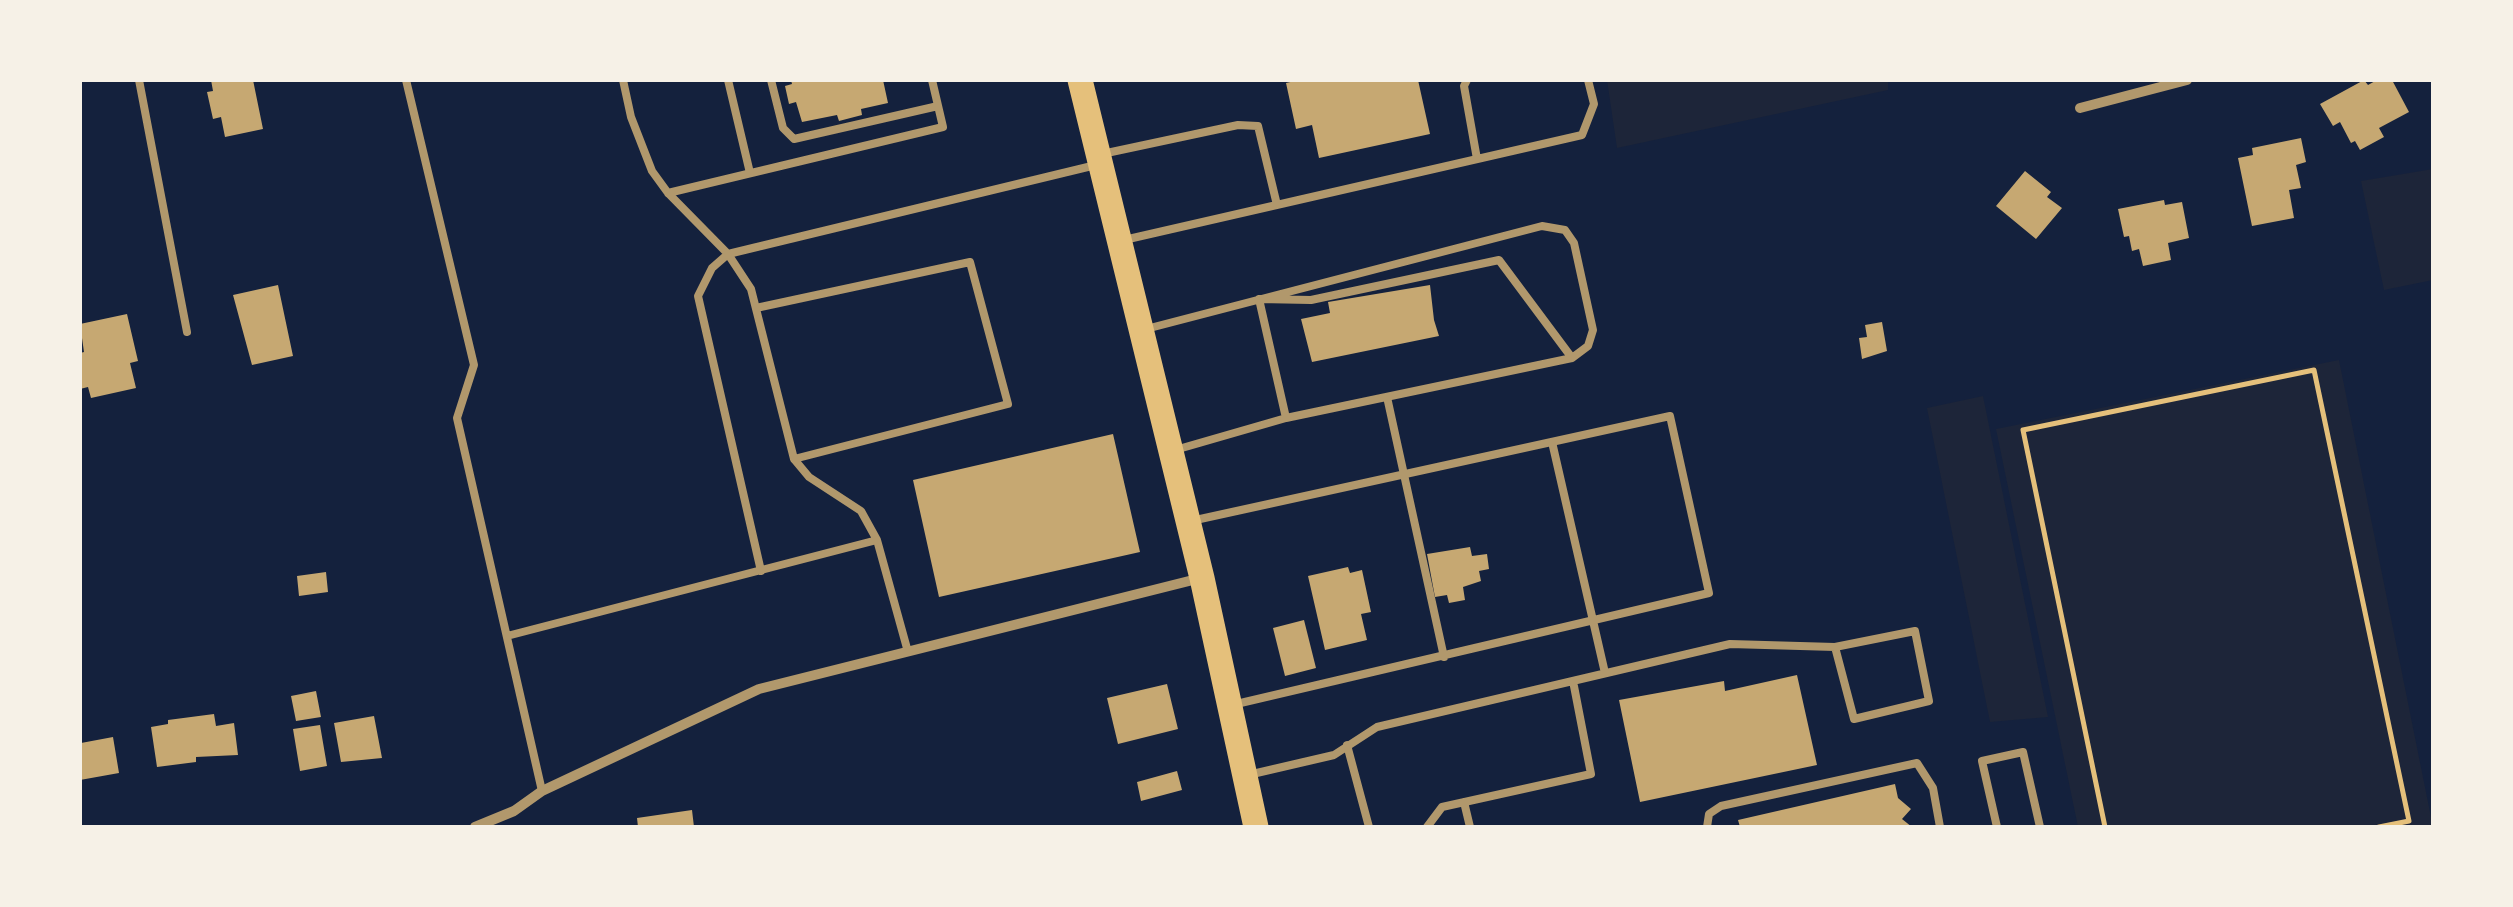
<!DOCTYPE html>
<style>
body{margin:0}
#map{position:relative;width:2513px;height:907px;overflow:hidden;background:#14213d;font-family:Rubik,sans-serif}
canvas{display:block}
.frame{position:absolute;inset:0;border:82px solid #f6f1e7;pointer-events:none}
</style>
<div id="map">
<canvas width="2513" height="907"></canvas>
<div class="frame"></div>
</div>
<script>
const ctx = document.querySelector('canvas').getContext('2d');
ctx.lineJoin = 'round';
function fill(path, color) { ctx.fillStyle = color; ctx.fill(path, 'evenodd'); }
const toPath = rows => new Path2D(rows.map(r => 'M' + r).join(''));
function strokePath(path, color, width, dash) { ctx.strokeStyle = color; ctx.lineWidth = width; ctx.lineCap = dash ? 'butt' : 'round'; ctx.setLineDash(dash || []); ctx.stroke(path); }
const green = toPath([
 [1607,80,1888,80,1888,90,1617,148],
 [2433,169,2433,280,2384,290,2361,181],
 [2339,360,2433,827,2078,827,1996,429],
 [1983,396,2048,717,1990,722,1927,408]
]);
const building = toPath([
 [211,80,253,80,263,129,225,137,221,117,213,119,207,92,213,91],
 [791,80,883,80,888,103,861,109,862,115,839,121,837,115,802,122,796,102,789,104,785,86,792,84],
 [1299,80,1418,80,1430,134,1319,158,1312,125,1296,129,1286,83],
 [2364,80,2368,85,2377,80,2392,80,2409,112,2379,128,2384,137,2360,150,2355,141,2351,143,2340,122,2333,126,2320,104],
 [2301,138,2306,162,2296,165,2301,188,2289,190,2294,218,2252,226,2238,158,2253,155,2252,148],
 [2025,171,2051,192,2047,197,2062,208,2036,239,1996,206],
 [2164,200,2165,205,2182,202,2189,238,2168,243,2171,260,2143,266,2139,249,2132,251,2129,236,2124,237,2118,209],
 [278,285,293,356,252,365,233,295],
 [1430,285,1434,320,1439,336,1312,362,1301,319,1330,313,1328,302],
 [127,314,138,361,130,363,136,388,91,398,88,387,80,389,80,353,84,352,80,324],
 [1882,322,1887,351,1862,359,1859,338,1867,337,1865,325],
 [1113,434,1140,552,939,597,913,480],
 [1470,547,1472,556,1487,554,1489,569,1479,571,1481,581,1463,587,1465,600,1449,603,1447,595,1435,597,1427,554],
 [1348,567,1350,573,1362,570,1371,612,1361,614,1367,640,1325,650,1308,576],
 [326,572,328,592,299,596,297,576],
 [1304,620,1316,668,1285,676,1273,628],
 [1797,675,1817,765,1640,802,1619,700,1724,681,1725,691],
 [1167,684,1178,729,1118,744,1107,698],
 [316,691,321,717,296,721,291,696],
 [214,714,216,726,234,723,238,755,196,757,196,762,157,767,151,727,168,724,168,720],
 [374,716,382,758,341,762,334,723],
 [320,725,327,766,300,771,293,729],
 [113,737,119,773,80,780,81,743],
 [1177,771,1182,790,1141,801,1137,782],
 [1895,784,1898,798,1911,809,1902,819,1912,827,1740,827,1738,820],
 [692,810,694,827,638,827,637,818]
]);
const path = toPath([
 [2105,827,2023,430,2314,370,2409,821,2379,827]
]);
const service = toPath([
 [139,80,187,332],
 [406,80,474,365,457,418,542,791],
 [623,80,631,117,652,171,668,193,728,254,751,289,794,459,809,477,861,511,877,540,908,652],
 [728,80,750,173],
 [771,80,783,128,794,139,938,106],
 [1467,80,1464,86,1477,159],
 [1102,154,1238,125,1258,126,1277,205],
 [668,193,943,127,932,80],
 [1124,240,1582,135,1594,104,1588,80],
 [756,308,970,262,1008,404,794,459],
 [1146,329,1542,226,1565,230,1574,243,1593,330,1588,346,1572,358,1286,418,1175,450],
 [1387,397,1444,657],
 [1286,418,1259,299,1311,300,1499,260,1572,358],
 [1552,442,1605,673],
 [1191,521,1670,416,1709,593,1232,705],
 [761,571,698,296,712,268,728,254,1096,165],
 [507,636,877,540],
 [1347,745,1369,827],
 [1248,775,1334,755,1377,727,1730,644,1835,647,1915,631,1929,701,1854,719,1835,647],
 [1464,802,1470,827],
 [1427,827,1442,807,1591,774,1573,681],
 [1707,827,1709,814,1721,806,1917,763,1933,788,1940,827],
 [1997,827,1982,761,2023,752,2040,827]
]);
const minor = toPath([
 [2080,108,2187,80],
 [475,827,514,811,542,791,759,689,1201,578]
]);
const primary = toPath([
 [1080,80,1202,578,1256,827]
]);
fill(green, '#1d2539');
fill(building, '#c6a872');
strokePath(path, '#e5c07b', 5);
strokePath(service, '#b1986c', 8);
strokePath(minor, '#b1986c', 10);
strokePath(primary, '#e5c07b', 25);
</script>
